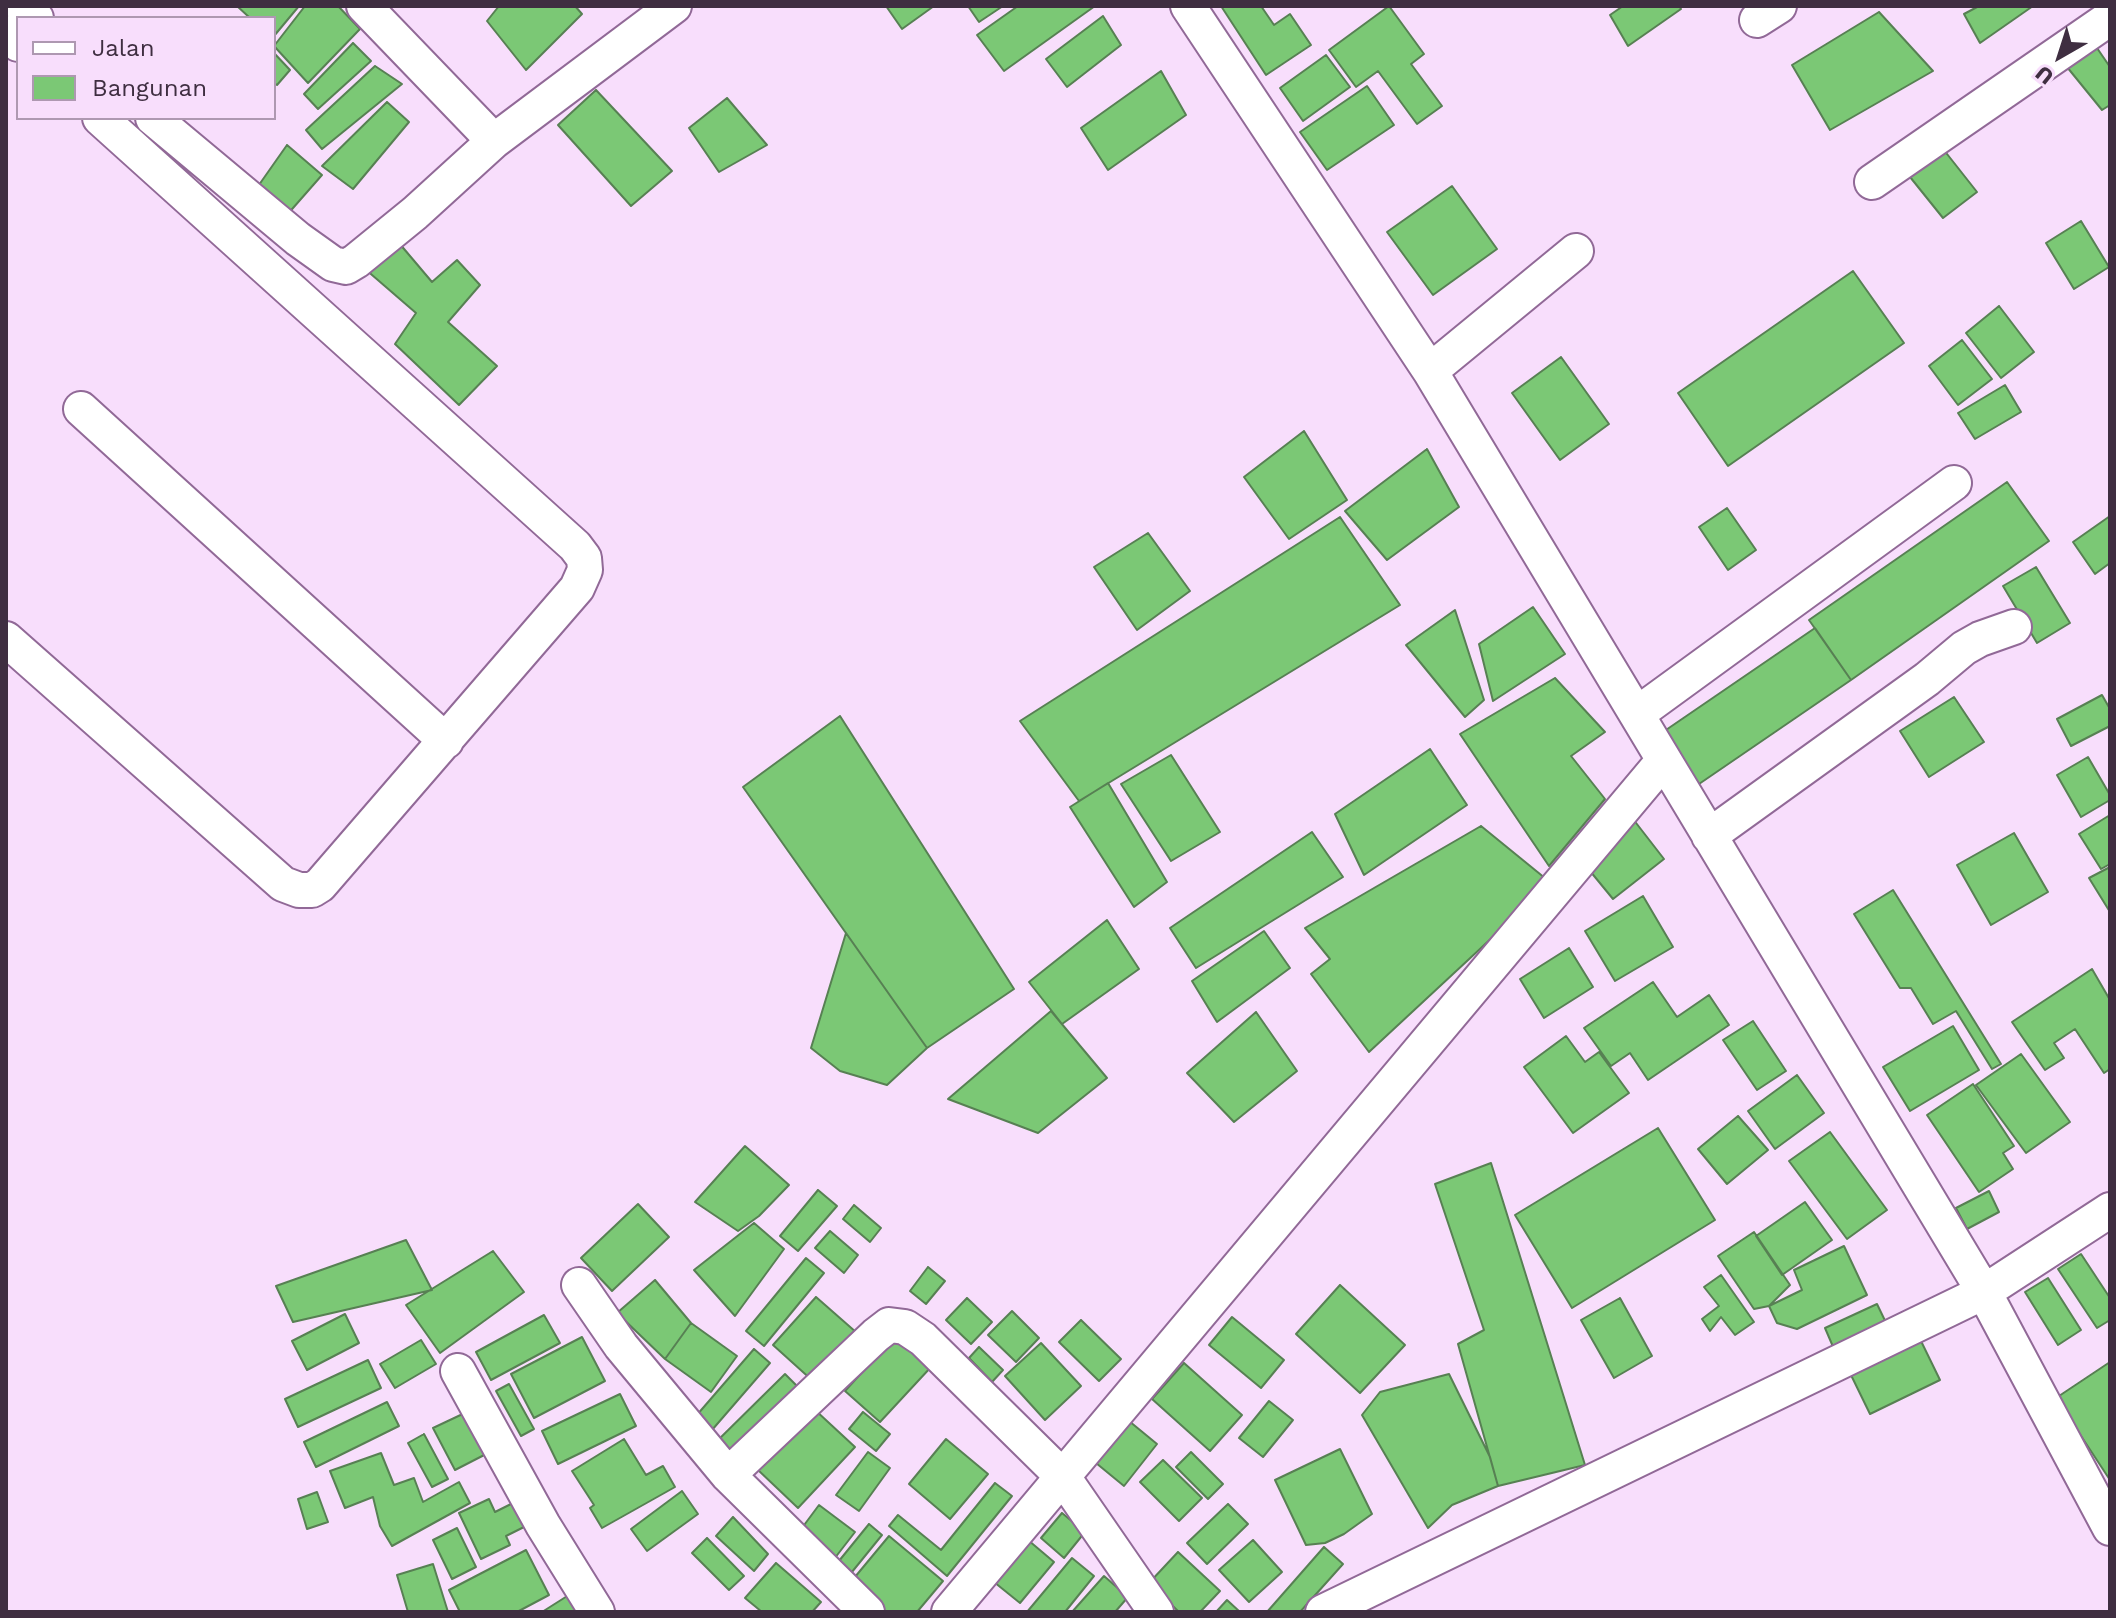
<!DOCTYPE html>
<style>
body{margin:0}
#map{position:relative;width:2116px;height:1618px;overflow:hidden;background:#f8defc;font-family:"Work Sans",sans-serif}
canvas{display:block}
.frame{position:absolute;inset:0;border:8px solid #3f2e41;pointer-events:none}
.legend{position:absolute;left:16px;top:16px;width:260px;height:104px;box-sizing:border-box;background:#f8defc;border:2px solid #ae98b1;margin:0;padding:10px 14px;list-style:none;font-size:24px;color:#3f2e41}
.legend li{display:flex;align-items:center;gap:16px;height:40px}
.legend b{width:40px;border:2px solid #ae98b1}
.north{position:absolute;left:2020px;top:16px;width:80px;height:80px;-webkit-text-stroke:6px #f8defc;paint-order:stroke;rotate:219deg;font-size:22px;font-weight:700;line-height:32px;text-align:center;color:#3f2e41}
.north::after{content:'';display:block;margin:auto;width:28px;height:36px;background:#3f2e41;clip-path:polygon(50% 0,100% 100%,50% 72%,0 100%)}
</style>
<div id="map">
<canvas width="2116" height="1618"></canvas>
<div class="frame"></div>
<ul class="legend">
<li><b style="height:10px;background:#fff"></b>Jalan</li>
<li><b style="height:22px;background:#7bc875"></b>Bangunan</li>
</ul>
<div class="north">U</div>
</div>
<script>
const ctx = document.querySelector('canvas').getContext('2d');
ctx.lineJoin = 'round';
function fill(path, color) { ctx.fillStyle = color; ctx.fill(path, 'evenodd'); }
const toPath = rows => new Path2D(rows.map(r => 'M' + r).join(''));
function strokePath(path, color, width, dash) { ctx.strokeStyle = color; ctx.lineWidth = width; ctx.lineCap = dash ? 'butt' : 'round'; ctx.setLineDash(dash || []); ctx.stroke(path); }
const building = toPath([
 [237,6,299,6,274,36,274,18,250,18,237,6],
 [305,6,338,6,360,29,308,83,274,46,305,6],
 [499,6,575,6,582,14,526,70,487,21,499,6],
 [886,6,934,6,902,29,886,6],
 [968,6,1003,6,979,22,968,6],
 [1018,6,1095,6,1004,71,977,35,1018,6],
 [1221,6,1261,6,1274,25,1290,14,1311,45,1266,75,1221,6],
 [1389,6,1424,54,1411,64,1442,106,1417,124,1378,71,1356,87,1329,50,1389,6],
 [1623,6,1679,6,1681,9,1628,46,1610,15,1623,6],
 [1979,6,2033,6,1980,43,1964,14,1979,6],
 [1879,12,1933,71,1830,130,1792,65,1879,12],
 [1103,16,1121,45,1067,87,1046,59,1103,16],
 [353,43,371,61,318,109,304,94,353,43],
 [2097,48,2110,67,2110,105,2102,110,2067,67,2097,48],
 [274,53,290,70,277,85,274,83,274,53],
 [1326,55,1350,87,1303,121,1280,88,1326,55],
 [375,66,402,84,322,149,306,130,375,66],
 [1161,71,1186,115,1108,170,1081,128,1161,71],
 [1367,86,1394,125,1327,170,1300,132,1367,86],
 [596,90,672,171,631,206,558,125,596,90],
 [727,98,767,145,719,172,689,128,727,98],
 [387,102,409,122,353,189,322,166,387,102],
 [1936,140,1977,192,1943,218,1902,167,1936,140],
 [287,145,322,175,286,216,254,192,287,145],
 [1452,186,1497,249,1433,295,1387,232,1452,186],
 [2081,221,2109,267,2074,289,2046,243,2081,221],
 [399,243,432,282,457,260,480,285,448,322,497,366,459,405,395,344,416,313,357,262,399,243],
 [1853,271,1904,343,1728,466,1678,393,1853,271],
 [1999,306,2034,352,2001,378,1966,333,1999,306],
 [1962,340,1992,379,1958,405,1929,366,1962,340],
 [1561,357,1609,424,1560,460,1512,393,1561,357],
 [2005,385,2021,412,1975,439,1958,413,2005,385],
 [1304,431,1347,500,1289,539,1244,477,1304,431],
 [1427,449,1459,507,1387,560,1345,511,1427,449],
 [2007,482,2049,541,1851,680,1809,620,2007,482],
 [1727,508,1756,550,1728,570,1699,527,1727,508],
 [2110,516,2110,563,2095,574,2073,542,2110,516],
 [1340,517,1400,605,1079,801,1020,721,1340,517],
 [1148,533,1190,591,1137,630,1094,567,1148,533],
 [2036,567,2070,623,2037,643,2003,586,2036,567],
 [1533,607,1565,654,1493,701,1479,644,1533,607],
 [1455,610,1484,700,1465,717,1406,645,1455,610],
 [1815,628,1851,680,1699,784,1663,732,1815,628],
 [1555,678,1605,732,1571,756,1605,799,1549,866,1460,734,1555,678],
 [2102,695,2110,709,2110,726,2071,746,2057,719,2102,695],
 [1954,697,1984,742,1929,777,1900,731,1954,697],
 [840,716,1014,989,927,1048,743,787,840,716],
 [1430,749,1467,805,1364,875,1335,814,1430,749],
 [1171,755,1220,832,1171,861,1121,784,1171,755],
 [2088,757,2110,795,2110,800,2081,817,2057,775,2088,757],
 [1108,783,1167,882,1134,907,1070,807,1108,783],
 [2110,815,2110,864,2101,869,2079,834,2110,815],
 [1633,819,1664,859,1613,899,1581,860,1633,819],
 [1481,826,1551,883,1369,1052,1311,974,1330,959,1305,928,1481,826],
 [1312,832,1343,877,1196,968,1170,928,1312,832],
 [2014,833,2048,892,1991,925,1957,865,2014,833],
 [2110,867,2110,912,2089,878,2110,867],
 [1893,890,2001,1064,1992,1069,1956,1011,1933,1024,1911,988,1900,988,1854,914,1893,890],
 [1643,896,1673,947,1615,981,1585,931,1643,896],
 [1107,920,1139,969,1062,1024,1029,982,1107,920],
 [1264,931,1290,968,1217,1022,1192,981,1264,931],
 [846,933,927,1048,887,1085,840,1071,811,1048,846,933],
 [1569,948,1593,987,1544,1018,1520,979,1569,948],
 [2092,969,2110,1000,2110,1069,2104,1073,2075,1029,2054,1043,2064,1058,2045,1070,2012,1022,2092,969],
 [1653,982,1677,1017,1709,995,1729,1025,1648,1080,1630,1053,1611,1066,1584,1028,1653,982],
 [1051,1011,1107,1078,1038,1133,948,1099,1051,1011],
 [1256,1012,1297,1071,1234,1122,1187,1073,1256,1012],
 [1753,1021,1786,1071,1757,1090,1723,1040,1753,1021],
 [1953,1026,1979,1070,1910,1111,1883,1067,1953,1026],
 [1566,1036,1585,1062,1599,1052,1629,1093,1573,1133,1524,1067,1566,1036],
 [2021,1054,2070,1122,2026,1153,1976,1085,2021,1054],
 [1797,1075,1824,1113,1775,1149,1748,1111,1797,1075],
 [1973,1084,2014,1146,2003,1153,2013,1169,1979,1192,1927,1115,1973,1084],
 [1738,1116,1768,1150,1727,1184,1698,1149,1738,1116],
 [1658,1128,1715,1220,1572,1308,1515,1215,1658,1128],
 [1830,1132,1887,1210,1847,1239,1789,1161,1830,1132],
 [745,1146,789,1185,759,1216,738,1231,695,1202,745,1146],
 [1491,1163,1585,1465,1498,1486,1458,1344,1484,1330,1435,1184,1491,1163],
 [818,1190,837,1206,798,1251,780,1236,818,1190],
 [1989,1191,1999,1212,1967,1229,1956,1208,1989,1191],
 [1805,1202,1832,1240,1782,1275,1756,1236,1805,1202],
 [638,1204,669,1237,612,1291,581,1258,638,1204],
 [854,1205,881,1228,870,1242,843,1219,854,1205],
 [754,1223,784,1249,735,1316,694,1270,754,1223],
 [830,1231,858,1255,844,1273,815,1248,830,1231],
 [1754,1232,1790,1285,1769,1306,1754,1309,1718,1256,1754,1232],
 [406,1240,432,1290,293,1322,276,1286,406,1240],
 [1844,1246,1867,1295,1797,1329,1777,1323,1769,1306,1802,1290,1794,1270,1844,1246],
 [493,1251,524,1292,440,1353,406,1305,493,1251],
 [2081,1254,2110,1298,2110,1320,2097,1328,2058,1269,2081,1254],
 [806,1258,824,1273,764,1346,746,1331,806,1258],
 [928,1267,945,1281,926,1304,910,1291,928,1267],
 [1721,1275,1754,1322,1735,1335,1721,1317,1710,1331,1702,1319,1719,1306,1704,1287,1721,1275],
 [2048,1278,2081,1330,2058,1345,2025,1292,2048,1278],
 [655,1280,691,1323,665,1359,617,1313,655,1280],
 [1340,1285,1405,1345,1360,1393,1296,1334,1340,1285],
 [816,1297,857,1333,814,1382,773,1345,816,1297],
 [967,1298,992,1322,971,1344,946,1320,967,1298],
 [1620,1298,1652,1356,1614,1378,1581,1320,1620,1298],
 [1877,1304,1890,1331,1837,1356,1825,1328,1877,1304],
 [1012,1311,1039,1338,1016,1362,988,1335,1012,1311],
 [345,1314,359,1343,307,1370,292,1341,345,1314],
 [544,1315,560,1343,491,1380,476,1352,544,1315],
 [1232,1317,1284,1360,1261,1388,1209,1345,1232,1317],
 [1081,1320,1121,1359,1099,1381,1059,1342,1081,1320],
 [691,1323,737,1356,711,1392,665,1359,691,1323],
 [896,1335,931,1367,880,1422,845,1391,896,1335],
 [582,1337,605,1381,534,1418,511,1374,582,1337],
 [1920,1339,1940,1380,1870,1414,1850,1373,1920,1339],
 [421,1340,436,1364,395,1388,380,1364,421,1340],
 [1041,1343,1081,1386,1045,1420,1005,1376,1041,1343],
 [979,1347,1003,1370,992,1382,969,1358,979,1347],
 [754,1349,770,1363,712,1430,696,1416,754,1349],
 [368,1360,381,1388,298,1427,285,1399,368,1360],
 [2110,1362,2110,1480,2056,1398,2110,1362],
 [1184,1363,1242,1415,1210,1451,1152,1399,1184,1363],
 [785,1374,801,1390,729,1462,712,1446,785,1374],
 [1449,1374,1490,1457,1498,1486,1452,1505,1428,1528,1362,1415,1380,1392,1449,1374],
 [509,1384,534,1429,521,1436,496,1391,509,1384],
 [620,1394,636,1426,558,1464,542,1431,620,1394],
 [1269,1401,1293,1420,1263,1457,1239,1438,1269,1401],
 [387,1402,399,1426,316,1467,304,1442,387,1402],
 [814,1409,855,1447,798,1508,757,1469,814,1409],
 [469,1411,490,1452,455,1470,433,1428,469,1411],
 [863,1412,890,1434,876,1451,849,1429,863,1412],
 [1129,1421,1157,1444,1124,1486,1096,1463,1129,1421],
 [424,1434,448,1479,432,1487,408,1443,424,1434],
 [624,1439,646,1475,663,1466,675,1487,602,1528,590,1508,594,1505,572,1471,624,1439],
 [946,1439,988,1474,950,1519,909,1484,946,1439],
 [1340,1449,1372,1514,1344,1534,1325,1543,1306,1545,1275,1480,1340,1449],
 [868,1452,890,1468,859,1511,836,1495,868,1452],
 [1191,1452,1223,1484,1208,1499,1176,1467,1191,1452],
 [381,1453,394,1485,414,1478,423,1502,459,1482,470,1503,392,1546,380,1526,373,1497,345,1508,330,1471,381,1453],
 [1163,1460,1202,1498,1179,1521,1140,1482,1163,1460],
 [995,1483,1012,1496,947,1576,889,1526,898,1515,941,1550,995,1483],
 [682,1491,698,1514,647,1551,631,1529,682,1491],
 [317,1492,328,1522,307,1529,298,1499,317,1492],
 [489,1499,495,1512,517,1501,528,1525,506,1536,510,1545,481,1559,459,1513,489,1499],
 [1228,1504,1248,1524,1207,1564,1187,1543,1228,1504],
 [819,1505,855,1532,831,1563,796,1536,819,1505],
 [1062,1513,1085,1532,1064,1558,1041,1538,1062,1513],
 [733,1517,768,1554,754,1571,716,1536,733,1517],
 [869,1524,882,1535,843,1583,830,1572,869,1524],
 [457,1528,476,1567,452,1579,433,1540,457,1528],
 [889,1536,943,1581,917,1612,873,1612,845,1589,889,1536],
 [707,1538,744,1576,729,1590,692,1553,707,1538],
 [1028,1540,1054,1562,1020,1603,994,1582,1028,1540],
 [1253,1540,1282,1572,1249,1602,1219,1570,1253,1540],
 [1324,1547,1343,1564,1300,1612,1267,1612,1324,1547],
 [526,1550,549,1595,517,1612,460,1612,449,1590,526,1550],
 [1178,1552,1220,1591,1200,1612,1179,1612,1149,1583,1178,1552],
 [1072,1558,1094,1576,1065,1612,1027,1612,1072,1558],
 [776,1563,821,1602,812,1612,762,1612,745,1598,776,1563],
 [433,1564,448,1612,408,1612,397,1575,433,1564],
 [1104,1576,1128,1597,1115,1612,1072,1612,1104,1576],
 [572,1593,584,1612,542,1612,572,1593],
 [1227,1600,1240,1612,1216,1612,1227,1600]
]);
const minor = toPath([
 [22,6,36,18],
 [364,6,494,141],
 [1188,6,1430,371,1984,1292,2110,1528],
 [1757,20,1779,6],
 [6,33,18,44],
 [153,118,298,239,333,264,346,267,356,261,415,213,494,141,674,6],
 [1872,182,2110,18],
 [1430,371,1576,251],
 [81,409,446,741],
 [6,639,283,884,299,890,312,890,320,885,577,588,585,570,584,558,575,546,100,118],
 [1637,714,1954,483],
 [1709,836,1927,679,1964,648,1980,639,2014,627],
 [579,1285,621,1346,728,1475,867,1612],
 [458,1371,543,1525,597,1612],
 [728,1475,876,1335,889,1325,905,1327,923,1339,1063,1477,1156,1612],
 [949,1612,1664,760],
 [1323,1612,1984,1292,2110,1210]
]);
fill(building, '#7bc875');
strokePath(building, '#578053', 2);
strokePath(minor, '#916997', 38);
strokePath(minor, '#fff', 34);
</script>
